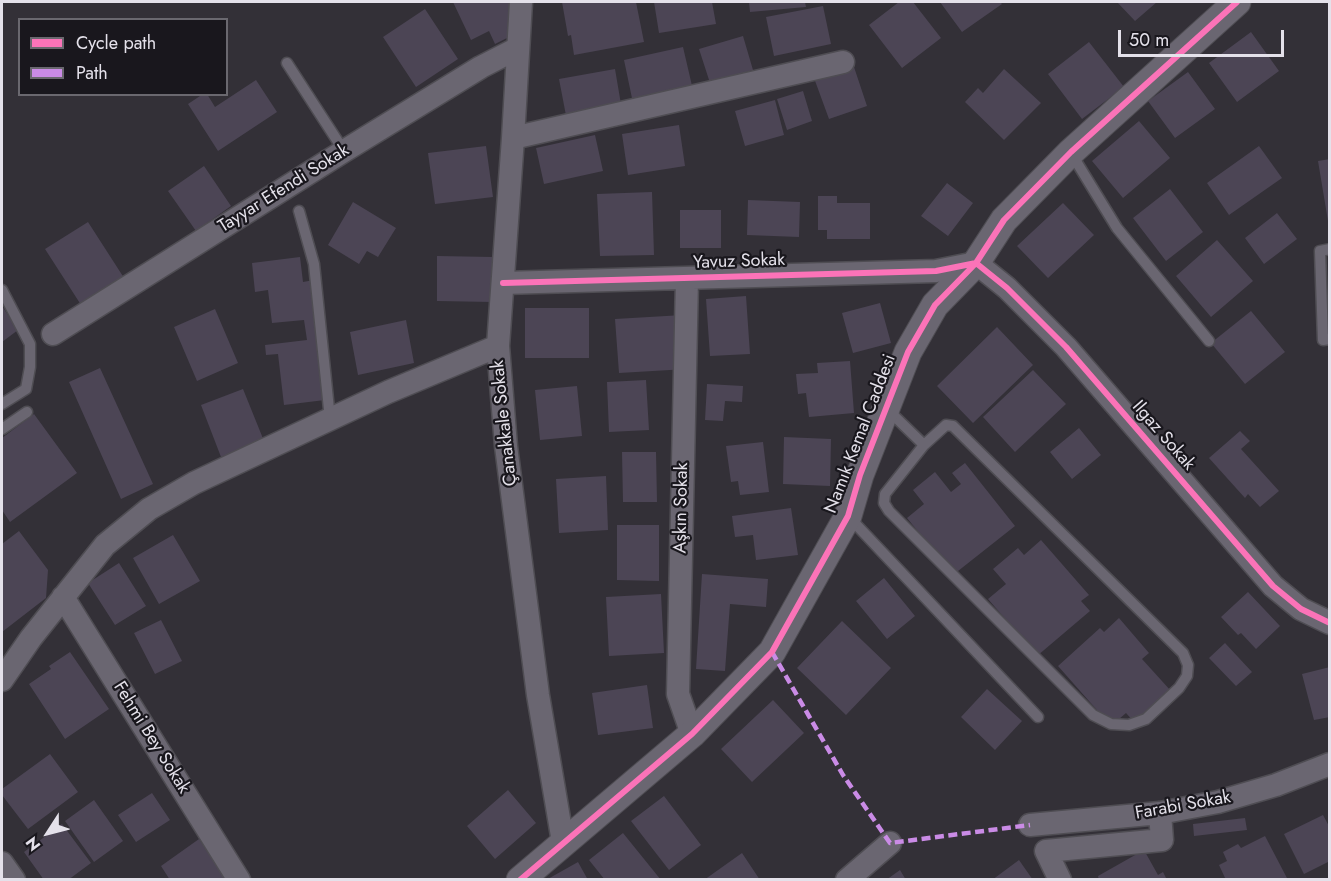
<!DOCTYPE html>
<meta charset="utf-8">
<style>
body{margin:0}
#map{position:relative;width:1331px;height:881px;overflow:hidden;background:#333037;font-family:Jost,sans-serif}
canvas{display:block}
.frame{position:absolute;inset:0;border:3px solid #e4e1ea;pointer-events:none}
.legend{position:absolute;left:18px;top:18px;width:210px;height:78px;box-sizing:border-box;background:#19171d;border:2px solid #6a686f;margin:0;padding:8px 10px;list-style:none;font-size:18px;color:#e4e1ea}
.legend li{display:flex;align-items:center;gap:12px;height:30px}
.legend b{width:30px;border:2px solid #6a686f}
.north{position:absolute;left:18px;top:803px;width:60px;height:60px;-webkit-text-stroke:4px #19171d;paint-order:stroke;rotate:234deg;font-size:16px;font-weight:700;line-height:24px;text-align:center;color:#e4e1ea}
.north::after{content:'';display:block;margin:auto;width:21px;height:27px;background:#e4e1ea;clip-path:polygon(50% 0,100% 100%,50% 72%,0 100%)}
.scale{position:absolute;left:1118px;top:30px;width:166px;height:27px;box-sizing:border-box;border:3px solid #e4e1ea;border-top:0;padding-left:8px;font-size:18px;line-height:21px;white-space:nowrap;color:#e4e1ea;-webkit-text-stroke:4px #19171d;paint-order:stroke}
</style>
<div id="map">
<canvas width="1331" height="881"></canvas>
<div class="frame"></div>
<ul class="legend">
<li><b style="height:8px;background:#fb73b8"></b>Cycle path</li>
<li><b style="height:8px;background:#ca8be6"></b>Path</li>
</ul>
<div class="north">N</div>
<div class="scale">50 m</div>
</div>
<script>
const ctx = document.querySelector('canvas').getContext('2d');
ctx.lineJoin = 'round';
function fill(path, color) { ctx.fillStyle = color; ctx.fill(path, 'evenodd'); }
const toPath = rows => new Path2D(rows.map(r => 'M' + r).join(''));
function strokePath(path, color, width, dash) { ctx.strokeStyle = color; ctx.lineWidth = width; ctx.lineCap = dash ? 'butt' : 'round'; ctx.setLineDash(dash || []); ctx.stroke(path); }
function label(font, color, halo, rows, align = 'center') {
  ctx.font = font + ' Jost,sans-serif'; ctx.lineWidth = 4.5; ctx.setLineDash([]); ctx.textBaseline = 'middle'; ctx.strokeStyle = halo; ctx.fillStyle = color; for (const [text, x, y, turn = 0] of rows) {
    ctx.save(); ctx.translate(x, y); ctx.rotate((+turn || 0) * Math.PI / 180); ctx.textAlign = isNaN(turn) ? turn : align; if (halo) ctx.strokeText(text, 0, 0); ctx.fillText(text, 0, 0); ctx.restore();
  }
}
const building = toPath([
 [453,2,515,2,517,33,495,44,489,31,471,40],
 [562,2,636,2,644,42,574,55,571,35,568,36],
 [654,2,712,2,716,24,659,33],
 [749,2,805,2,806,7,750,12],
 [899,2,913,2,941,38,902,68,869,25],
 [940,2,1000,2,1002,4,962,32],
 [1117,2,1157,2,1135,21],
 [823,6,831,44,774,56,766,17],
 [425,9,458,59,416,87,383,37],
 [1251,32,1279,71,1237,102,1209,63],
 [743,36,753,70,710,83,699,49],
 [1089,42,1124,87,1082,119,1048,74],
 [683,47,693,90,633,103,624,60],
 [853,64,867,106,829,119,814,78],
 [615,69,623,116,568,126,559,79],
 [1004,69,1041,103,1004,140,965,102,978,88,983,93],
 [1188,72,1215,109,1175,138,1148,101],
 [256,80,277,112,218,151,188,104,203,94,207,94,215,107],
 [803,91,812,121,787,130,777,99],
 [775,100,784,135,745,146,735,111],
 [1139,121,1170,158,1123,198,1092,161],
 [679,125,685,166,628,175,622,134],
 [595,135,603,171,544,184,536,148],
 [486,146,493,197,435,204,428,153],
 [1259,146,1282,178,1229,215,1207,183],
 [1330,159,1330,221,1328,221,1318,161],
 [204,166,231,206,196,231,168,191],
 [947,183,973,203,948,236,921,216],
 [1170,189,1203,232,1166,261,1133,218],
 [652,192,654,255,600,256,597,194],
 [818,196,837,196,837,203,870,203,870,239,827,239,827,230,818,230],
 [748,200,800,202,799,237,747,235],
 [353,202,396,228,378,257,367,251,359,264,328,245],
 [1063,203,1094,235,1048,278,1017,246],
 [680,210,721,210,721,248,680,248],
 [1277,213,1297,239,1264,264,1245,238],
 [88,222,126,281,83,308,45,249],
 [1217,240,1253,281,1211,317,1176,276],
 [437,256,493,257,493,302,437,301],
 [300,257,303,282,314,280,325,400,284,405,278,354,266,355,265,345,307,340,304,320,272,323,268,290,255,292,252,263],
 [746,296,750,354,710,356,706,299],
 [880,303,891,343,853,353,842,313],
 [2,306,18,330,2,342],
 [525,308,589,308,589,358,525,358],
 [215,309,238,363,197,381,174,327],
 [1251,311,1285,352,1245,384,1211,343],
 [683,315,687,369,619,373,615,319],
 [406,320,414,363,358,375,350,332],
 [997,327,1033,365,973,423,937,386],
 [850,361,854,413,809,417,806,393,798,394,796,374,818,373,817,363],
 [100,368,153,484,121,499,69,382],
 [1033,370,1066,404,1015,452,983,417],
 [646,380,649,430,609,432,607,382],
 [707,384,743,386,742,402,725,401,723,421,705,420],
 [577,386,582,436,540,440,535,390],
 [243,389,264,441,221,457,201,405],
 [34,414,77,473,10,522,2,510,2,438],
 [1079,428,1101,455,1072,479,1050,452],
 [1240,431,1250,441,1241,449,1279,491,1260,507,1248,494,1245,498,1209,458],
 [784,437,831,439,830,486,783,484],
 [763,442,769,492,740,495,738,481,731,482,726,446],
 [622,452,656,452,657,502,623,502],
 [965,463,1015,526,953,575,907,518,924,504,913,490,935,472,951,492,961,484,952,473],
 [606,476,608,530,559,533,556,479],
 [791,508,798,555,756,560,753,535,735,537,732,516],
 [617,525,659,525,659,581,617,580],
 [19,531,48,570,46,598,2,632,2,544],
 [173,535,200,581,159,604,133,558],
 [1041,540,1089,595,1081,601,1090,611,1037,656,988,599,1006,584,993,569,1018,548,1024,555],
 [119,563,146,606,115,625,88,583],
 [702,574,768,579,766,607,730,604,725,671,696,669],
 [884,578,915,616,887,639,856,601],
 [1248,592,1280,626,1256,649,1241,633,1238,635,1221,617],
 [661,594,664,653,609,656,606,597],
 [1119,618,1149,653,1142,659,1171,691,1135,723,1126,713,1111,726,1058,666,1100,628,1104,632],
 [161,620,182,661,155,674,134,633],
 [842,621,891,668,846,715,797,668],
 [1225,643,1252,672,1236,686,1209,658],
 [70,652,109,709,65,739,29,684,51,669,49,666],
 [1330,667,1330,717,1314,720,1302,674],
 [647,685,653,728,598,735,592,693],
 [987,689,1022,721,995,750,961,717],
 [773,700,804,733,752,782,721,749],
 [50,754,78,792,28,829,2,795,2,789],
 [508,790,536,823,495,859,467,826],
 [152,793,170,820,136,842,118,815],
 [664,796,701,845,669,870,631,821],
 [94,800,123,841,94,862,65,821],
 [1323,815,1330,828,1330,861,1304,874,1284,834],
 [1245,818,1247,830,1194,836,1193,824],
 [62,824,91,863,68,880,44,880,24,852],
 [623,833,661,880,605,880,589,860],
 [1265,836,1288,880,1226,880,1219,865,1227,861,1223,852,1238,844,1241,848],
 [199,839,228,880,170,880,161,866],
 [1144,850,1158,875,1163,872,1167,880,1099,880,1098,876],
 [742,853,760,880,704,880],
 [1019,860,1033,880,992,880],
 [578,862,588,880,546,880],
 [900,870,906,880,886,880]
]);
const service = toPath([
 [287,63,344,151],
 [1071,153,1117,228,1209,341],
 [299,211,314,264,330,419],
 [1330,249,1320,251,1323,340,1330,339],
 [2,290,30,344,30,367,26,389,2,404],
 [886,408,924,445],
 [946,425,953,426,1183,653,1188,665,1187,676,1179,688,1146,719,1129,725,1111,724,1093,715,889,511,884,503,885,494,924,445,946,425],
 [2,429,27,412],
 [848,516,1038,717]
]);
const minor = toPath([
 [521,2,513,138,498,346,506,446,538,695,563,842],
 [513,138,843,62],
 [687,279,678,694,692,734],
 [503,283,936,271,976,263,1007,288,1066,347,1273,586,1301,609,1330,623],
 [53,334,344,151,481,67,518,48],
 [63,597,239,880],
 [2,680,31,638,105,545,149,509,194,483,388,392,498,346],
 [1030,825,1160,813,1218,802,1276,785,1330,764],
 [2,863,14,880],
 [847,880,890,843],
 [1060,880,1046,851,1162,840,1160,813]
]);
const tertiary = toPath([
 [520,880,692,734,772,652,848,516,860,475,908,352,935,305,976,263,1004,220,1071,152,1237,2]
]);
const quiet = toPath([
 [772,652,843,775,890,843,1030,825]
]);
const cycleway = toPath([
 [503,283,936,271,976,263,1007,288,1066,347,1273,586,1301,609,1330,623],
 [520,880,692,734,772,652,848,516,860,475,908,352,935,305,976,263,1004,220,1071,152,1237,2]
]);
const streetNames = [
 ["Tayyar Efendi Sokak",284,189,-32],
 ["Yavuz Sokak",739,262,-2],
 ["Çanakkale Sokak",505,423,-96],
 ["Namık Kemal Caddesi",861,434,-69],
 ["Ilgaz Sokak",1163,436,49],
 ["Aşkın Sokak",682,508,-89],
 ["Fehmi Bey Sokak",151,738,58],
 ["Farabi Sokak",1183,806,-10]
];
fill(building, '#4c4555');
strokePath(service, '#4f4d53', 13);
strokePath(minor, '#4f4d53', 25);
strokePath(tertiary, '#4f4d53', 29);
strokePath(service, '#6a6671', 10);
strokePath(minor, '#6a6671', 22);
strokePath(tertiary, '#6a6671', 27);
strokePath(quiet, '#ca8be6', 4.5, [9, 4.5]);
strokePath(cycleway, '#fb73b8', 6);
label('18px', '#e4e1ea', '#19171d', streetNames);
</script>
